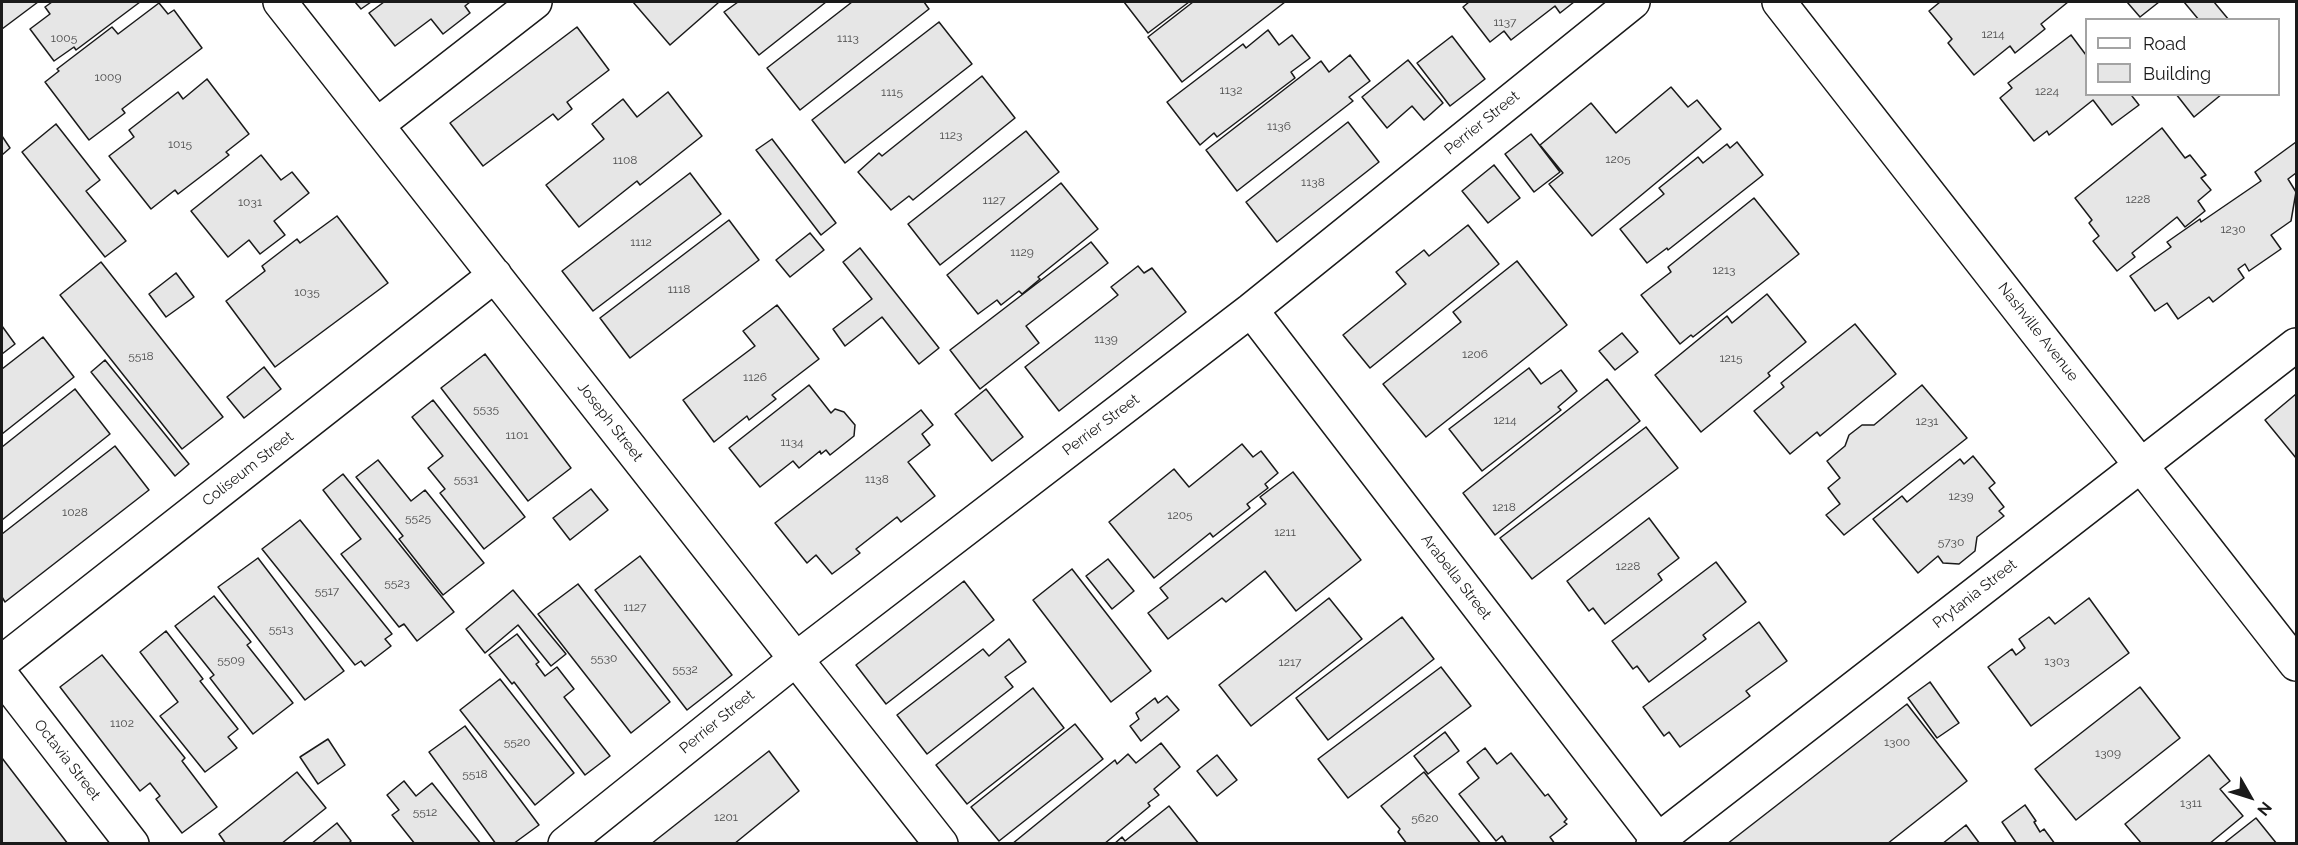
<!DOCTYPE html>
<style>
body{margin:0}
#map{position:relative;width:2298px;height:845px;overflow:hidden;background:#fff;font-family:Raleway,sans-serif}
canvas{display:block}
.frame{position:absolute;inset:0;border:3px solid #1a1a1a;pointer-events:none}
.legend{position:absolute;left:2085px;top:18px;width:195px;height:78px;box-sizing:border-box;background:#fff;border:2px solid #a3a3a3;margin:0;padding:8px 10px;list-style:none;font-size:18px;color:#1a1a1a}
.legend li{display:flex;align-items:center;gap:12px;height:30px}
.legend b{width:30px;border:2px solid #a3a3a3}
.north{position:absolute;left:2220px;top:767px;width:60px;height:60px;-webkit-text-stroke:4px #fff;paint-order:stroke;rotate:129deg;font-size:16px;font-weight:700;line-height:24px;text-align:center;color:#1a1a1a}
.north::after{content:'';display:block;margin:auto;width:21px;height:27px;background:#1a1a1a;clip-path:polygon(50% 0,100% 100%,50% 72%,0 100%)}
</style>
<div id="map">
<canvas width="2298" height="845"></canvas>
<div class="frame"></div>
<ul class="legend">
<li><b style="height:8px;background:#fff"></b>Road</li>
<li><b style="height:16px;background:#e6e6e6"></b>Building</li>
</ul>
<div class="north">N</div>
</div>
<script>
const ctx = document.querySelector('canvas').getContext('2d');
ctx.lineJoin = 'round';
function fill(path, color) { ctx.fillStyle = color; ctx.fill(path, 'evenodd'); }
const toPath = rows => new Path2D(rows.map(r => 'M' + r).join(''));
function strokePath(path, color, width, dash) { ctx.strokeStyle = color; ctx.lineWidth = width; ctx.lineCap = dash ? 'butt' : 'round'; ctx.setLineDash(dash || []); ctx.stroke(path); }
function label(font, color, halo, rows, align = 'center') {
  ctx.font = font + ' Raleway,sans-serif'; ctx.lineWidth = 4.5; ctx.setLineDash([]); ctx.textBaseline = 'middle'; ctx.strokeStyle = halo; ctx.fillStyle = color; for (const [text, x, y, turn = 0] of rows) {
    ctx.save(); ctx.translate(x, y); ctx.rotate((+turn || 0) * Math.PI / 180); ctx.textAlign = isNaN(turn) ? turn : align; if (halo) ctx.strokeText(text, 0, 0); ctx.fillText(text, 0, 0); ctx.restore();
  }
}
const building = toPath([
 [2,2,38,2,2,29,2,2],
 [52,2,140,2,76,50,74,47,54,61,30,29,50,14,45,7,52,2],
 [355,2,371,2,361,9,355,2],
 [384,2,470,2,465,6,470,13,443,34,431,19,395,46,369,13,384,2],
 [633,2,718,2,718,3,670,45,633,2],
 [738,2,826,2,759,55,724,12,738,2],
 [852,2,924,2,929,9,800,110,767,68,852,2],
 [1124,2,1189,2,1148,33,1124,2],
 [1193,2,1285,2,1182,82,1148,37,1193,2],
 [1469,2,1574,2,1560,13,1555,6,1511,40,1504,31,1490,42,1463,7,1469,2],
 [1940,2,2068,2,2041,24,2045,29,2015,53,2010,46,1974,75,1948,43,1952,39,1929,11,1940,2],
 [2127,2,2159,2,2140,17,2127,2],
 [2184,2,2214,2,2229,20,2199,20,2184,2],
 [159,3,168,14,174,10,202,48,122,109,125,113,89,140,45,82,59,71,57,69,112,27,118,34,159,3],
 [939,22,972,64,845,163,812,120,939,22],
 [577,27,609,70,567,102,572,109,558,120,553,114,483,166,450,123,577,27],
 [1268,30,1279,45,1292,35,1310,58,1291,72,1295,78,1217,137,1214,133,1200,145,1167,102,1243,44,1246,48,1268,30],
 [2071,35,2086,55,2086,94,2134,94,2132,96,2139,105,2112,125,2093,100,2049,135,2047,131,2034,141,2000,98,2012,88,2008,83,2071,35],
 [1452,36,1485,79,1450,106,1417,63,1452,36],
 [1350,55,1370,81,1349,97,1353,101,1237,191,1206,150,1321,61,1329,72,1350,55],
 [1408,60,1443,103,1424,120,1412,106,1387,128,1362,97,1408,60],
 [982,76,1015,118,913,200,909,196,891,210,858,172,879,153,882,156,982,76],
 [207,79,249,134,226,152,229,155,178,194,175,190,151,209,109,156,134,137,129,130,178,92,183,99,207,79],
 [1671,87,1688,107,1697,100,1721,129,1592,236,1549,184,1563,173,1540,145,1591,103,1616,133,1671,87],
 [668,92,702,136,640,185,637,181,579,227,546,185,604,139,592,124,623,99,637,117,668,92],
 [2176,94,2222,94,2194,117,2176,94],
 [1348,122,1379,162,1277,242,1246,202,1348,122],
 [56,124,100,180,86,191,126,241,105,257,22,152,56,124],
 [2162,128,2185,158,2190,155,2206,175,2201,178,2211,190,2198,201,2205,211,2185,227,2177,217,2132,253,2135,257,2117,271,2093,241,2099,236,2089,223,2092,220,2075,198,2162,128],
 [1026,131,1059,172,940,265,908,224,1026,131],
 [1531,134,1560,172,1534,192,1505,154,1531,134],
 [2,136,10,148,2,155,2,136],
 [772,139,836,223,821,235,756,150,772,139],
 [1737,142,1763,175,1668,250,1667,248,1647,263,1620,229,1664,194,1659,188,1698,157,1703,163,1727,144,1730,148,1737,142],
 [2296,142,2296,173,2288,179,2296,192,2291,221,2271,235,2281,249,2249,271,2245,264,2238,269,2244,278,2213,302,2209,297,2178,319,2167,303,2155,311,2130,276,2171,247,2167,242,2200,219,2201,222,2261,181,2255,172,2296,142],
 [261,155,281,180,292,172,309,193,274,221,285,235,260,254,249,240,228,257,191,211,261,155],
 [1494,165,1520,198,1488,223,1462,191,1494,165],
 [690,173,721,214,593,311,562,271,690,173],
 [1061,183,1098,229,1038,277,1040,279,1022,294,1019,291,1001,305,997,300,978,314,947,275,1061,183],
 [1754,198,1799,254,1693,337,1691,335,1680,344,1641,295,1671,272,1668,267,1754,198],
 [337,216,388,283,275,367,226,301,265,271,262,266,297,239,300,243,337,216],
 [729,220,759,260,630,358,600,318,729,220],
 [1468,225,1499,264,1370,368,1343,335,1406,284,1396,272,1424,250,1429,256,1468,225],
 [810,233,824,250,790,277,776,260,810,233],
 [1091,242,1108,263,1026,326,1039,343,980,389,950,350,1091,242],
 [860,248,939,348,919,364,882,317,845,346,833,329,872,299,843,262,860,248],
 [1517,261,1567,325,1426,437,1383,384,1461,322,1453,312,1517,261],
 [101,262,223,417,182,449,60,295,101,262],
 [1138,266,1144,273,1152,268,1186,312,1059,411,1025,367,1118,295,1111,287,1138,266],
 [176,273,194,297,166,317,149,294,176,273],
 [1767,294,1806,342,1768,373,1770,376,1701,432,1655,375,1727,316,1732,323,1767,294],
 [777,305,819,359,772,395,776,399,749,420,747,416,714,442,683,400,755,346,743,331,777,305],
 [1855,324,1896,374,1820,436,1817,432,1790,454,1754,411,1784,387,1781,383,1855,324],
 [2,326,15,344,2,354,2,326],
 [1622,333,1638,352,1615,370,1599,351,1622,333],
 [43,337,74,377,2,434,2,369,43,337],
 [485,354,571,468,528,501,441,388,485,354],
 [105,360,189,464,175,476,91,372,105,360],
 [264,367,281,389,244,418,227,397,264,367],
 [1529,368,1541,384,1561,370,1577,391,1558,407,1561,410,1482,471,1449,429,1529,368],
 [1607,379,1640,421,1495,535,1463,493,1607,379],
 [809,385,831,413,835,409,844,412,855,425,854,436,830,455,826,450,821,454,820,451,799,468,793,461,760,487,729,448,809,385],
 [1922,385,1967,438,1844,535,1826,515,1840,504,1828,488,1840,478,1827,461,1845,446,1849,435,1862,425,1874,425,1922,385],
 [75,389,110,434,2,520,2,447,75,389],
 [986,389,1023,437,992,461,955,414,986,389],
 [2296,394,2296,458,2265,420,2296,394],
 [433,400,525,517,484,549,440,493,445,489,428,468,443,456,412,417,433,400],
 [921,410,933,425,922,434,930,445,908,462,935,496,901,522,897,517,856,549,860,553,832,574,816,555,807,563,775,523,921,410],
 [1646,427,1678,468,1532,579,1500,538,1646,427],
 [1242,444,1253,457,1261,451,1278,473,1265,484,1268,488,1247,504,1250,508,1213,537,1210,533,1154,578,1109,522,1174,469,1189,487,1242,444],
 [115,446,149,490,5,602,2,597,2,534,115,446],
 [1973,456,1995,483,1989,488,2004,507,1999,511,2004,516,1977,537,1975,551,1959,564,1943,563,1938,556,1918,573,1873,519,1902,496,1907,502,1960,459,1964,464,1973,456],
 [378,460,411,501,425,490,484,563,443,595,399,539,403,536,356,477,378,460],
 [1293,472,1361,560,1296,611,1265,571,1226,602,1222,598,1168,639,1148,613,1168,598,1160,588,1266,504,1260,497,1293,472],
 [343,474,454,612,417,641,404,624,399,627,341,554,361,539,323,490,343,474],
 [591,489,608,510,570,540,553,518,591,489],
 [1649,518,1679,558,1658,574,1662,580,1605,624,1593,608,1589,611,1567,581,1649,518],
 [300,520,392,634,385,639,391,646,365,666,361,661,355,665,262,549,300,520],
 [640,556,732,675,687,710,595,590,640,556],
 [258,558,344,671,305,700,218,587,258,558],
 [1108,559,1134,591,1112,609,1086,576,1108,559],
 [1716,562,1746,602,1703,635,1706,639,1649,682,1637,666,1633,669,1612,641,1716,562],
 [1072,569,1151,671,1111,702,1033,600,1072,569],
 [964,581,994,620,886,704,856,665,964,581],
 [578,584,670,702,631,733,538,614,578,584],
 [513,590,566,654,551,666,518,625,485,653,466,629,513,590],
 [214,596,251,642,247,645,293,703,253,734,210,678,214,675,175,626,214,596],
 [1329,598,1362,639,1251,726,1219,685,1329,598],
 [2089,598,2129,653,2031,726,1988,667,2012,649,2016,655,2025,648,2019,639,2049,617,2055,624,2089,598],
 [1402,617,1434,659,1328,740,1296,698,1402,617],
 [1759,622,1787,661,1746,691,1750,696,1680,747,1669,732,1664,736,1643,707,1759,622],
 [166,631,203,679,200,681,238,729,228,737,237,748,205,772,160,716,178,702,140,652,166,631],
 [517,634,539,662,536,664,545,676,557,667,574,689,564,697,610,756,585,775,514,682,512,684,489,655,517,634],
 [1009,639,1026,662,1005,677,1013,687,927,754,897,715,983,649,989,656,1009,639],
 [102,655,185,758,182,761,217,807,182,833,156,799,160,796,150,783,140,791,60,687,102,655],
 [1441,667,1471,706,1348,798,1318,759,1441,667],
 [500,679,574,773,535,805,460,710,500,679],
 [1930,682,1959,723,1937,738,1908,698,1930,682],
 [2140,687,2180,738,2076,820,2035,769,2140,687],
 [1033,688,1064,728,967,804,936,765,1033,688],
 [1167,696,1179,710,1141,741,1130,726,1139,719,1136,713,1155,698,1158,703,1167,696],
 [1907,704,1967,781,1887,844,1727,844,1907,704],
 [1075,724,1103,759,999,841,971,807,1075,724],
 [465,726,539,825,513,844,496,844,429,752,465,726],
 [1445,732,1459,751,1428,774,1414,756,1445,732],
 [328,739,345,765,318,784,300,757,328,739],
 [1161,743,1180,767,1154,789,1159,795,1148,803,1150,806,1104,844,1012,844,1115,760,1117,764,1128,754,1136,763,1161,743],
 [1485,748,1497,764,1511,753,1545,796,1548,794,1567,819,1564,822,1567,824,1550,837,1555,844,1507,844,1502,836,1496,841,1459,794,1479,778,1467,762,1485,748],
 [769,751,799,791,734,844,651,844,769,751],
 [1217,755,1237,780,1217,796,1197,771,1217,755],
 [2209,755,2230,781,2220,789,2243,816,2209,844,2142,844,2125,824,2209,755],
 [2,758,68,844,2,843,2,758],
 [297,772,326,808,281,844,226,844,219,834,297,772],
 [1424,772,1481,844,1407,844,1398,832,1400,829,1381,806,1424,772],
 [404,781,416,796,432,783,481,844,415,844,392,815,399,810,387,795,404,781],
 [2025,805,2036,821,2034,822,2040,832,2044,829,2055,844,2017,844,2002,822,2025,805],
 [1169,806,1199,844,1114,844,1122,837,1125,841,1169,806],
 [2256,818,2277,844,2223,844,2256,818],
 [337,823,351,841,348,844,311,844,337,823],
 [1966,825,1980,844,1942,844,1966,825]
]);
const street = toPath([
 [280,2,941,844],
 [1779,2,2296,664],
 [377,125,535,2],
 [1251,310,1661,844],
 [2,662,495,275],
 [2,676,132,844],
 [565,844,796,659,1251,310,1633,2],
 [1653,844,2296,345]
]);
const numberNames = [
 ["1137",1505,22],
 ["1214",1993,34],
 ["1005",64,38],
 ["1113",848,38],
 ["1009",108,77],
 ["1132",1231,90],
 ["1224",2047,91],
 ["1115",892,92],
 ["1136",1279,126],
 ["1123",951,135],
 ["1015",180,144],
 ["1205",1618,159],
 ["1108",625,160],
 ["1138",1313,182],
 ["1228",2138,199],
 ["1127",994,200],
 ["1031",250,202],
 ["1230",2233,229],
 ["1112",641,242],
 ["1129",1022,252],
 ["1213",1724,270],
 ["1118",679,289],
 ["1035",307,292],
 ["1139",1106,339],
 ["1206",1475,354],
 ["5518",141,356],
 ["1215",1731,358],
 ["1126",755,377],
 ["5535",486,409],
 ["1214",1505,420],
 ["1231",1927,421],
 ["1101",517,435],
 ["1134",792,442],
 ["5531",466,479],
 ["1138",877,479],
 ["1239",1961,496],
 ["1218",1504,507],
 ["1028",75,512],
 ["1205",1180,515],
 ["5525",418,518],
 ["1211",1285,532],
 ["5730",1951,542],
 ["1228",1628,566],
 ["5523",397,583],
 ["5517",327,591],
 ["1127",635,607],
 ["5513",281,629],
 ["5530",604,658],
 ["5509",231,660],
 ["1303",2057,661],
 ["1217",1290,662],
 ["5532",685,669],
 ["1102",122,723],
 ["5520",517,742],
 ["1300",1897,742],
 ["1309",2108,753],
 ["5518",475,774],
 ["1311",2191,803],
 ["5512",425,812],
 ["1201",726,817],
 ["5620",1425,818]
];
const streetNames = [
 ["Perrier Street",1482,123,-39],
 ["Nashville Avenue",2038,332,52],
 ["Joseph Street",610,422,52],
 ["Perrier Street",1101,425,-37],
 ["Coliseum Street",248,469,-38],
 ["Arabella Street",1456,577,52],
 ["Prytania Street",1975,594,-38],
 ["Perrier Street",717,722,-39],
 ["Octavia Street",67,760,52]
];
fill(building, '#e6e6e6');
strokePath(building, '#1a1a1a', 1.5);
strokePath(street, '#1a1a1a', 36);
strokePath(street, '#fff', 33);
label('12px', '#4d4d4d', null, numberNames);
label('15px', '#1a1a1a', '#fff', streetNames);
</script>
